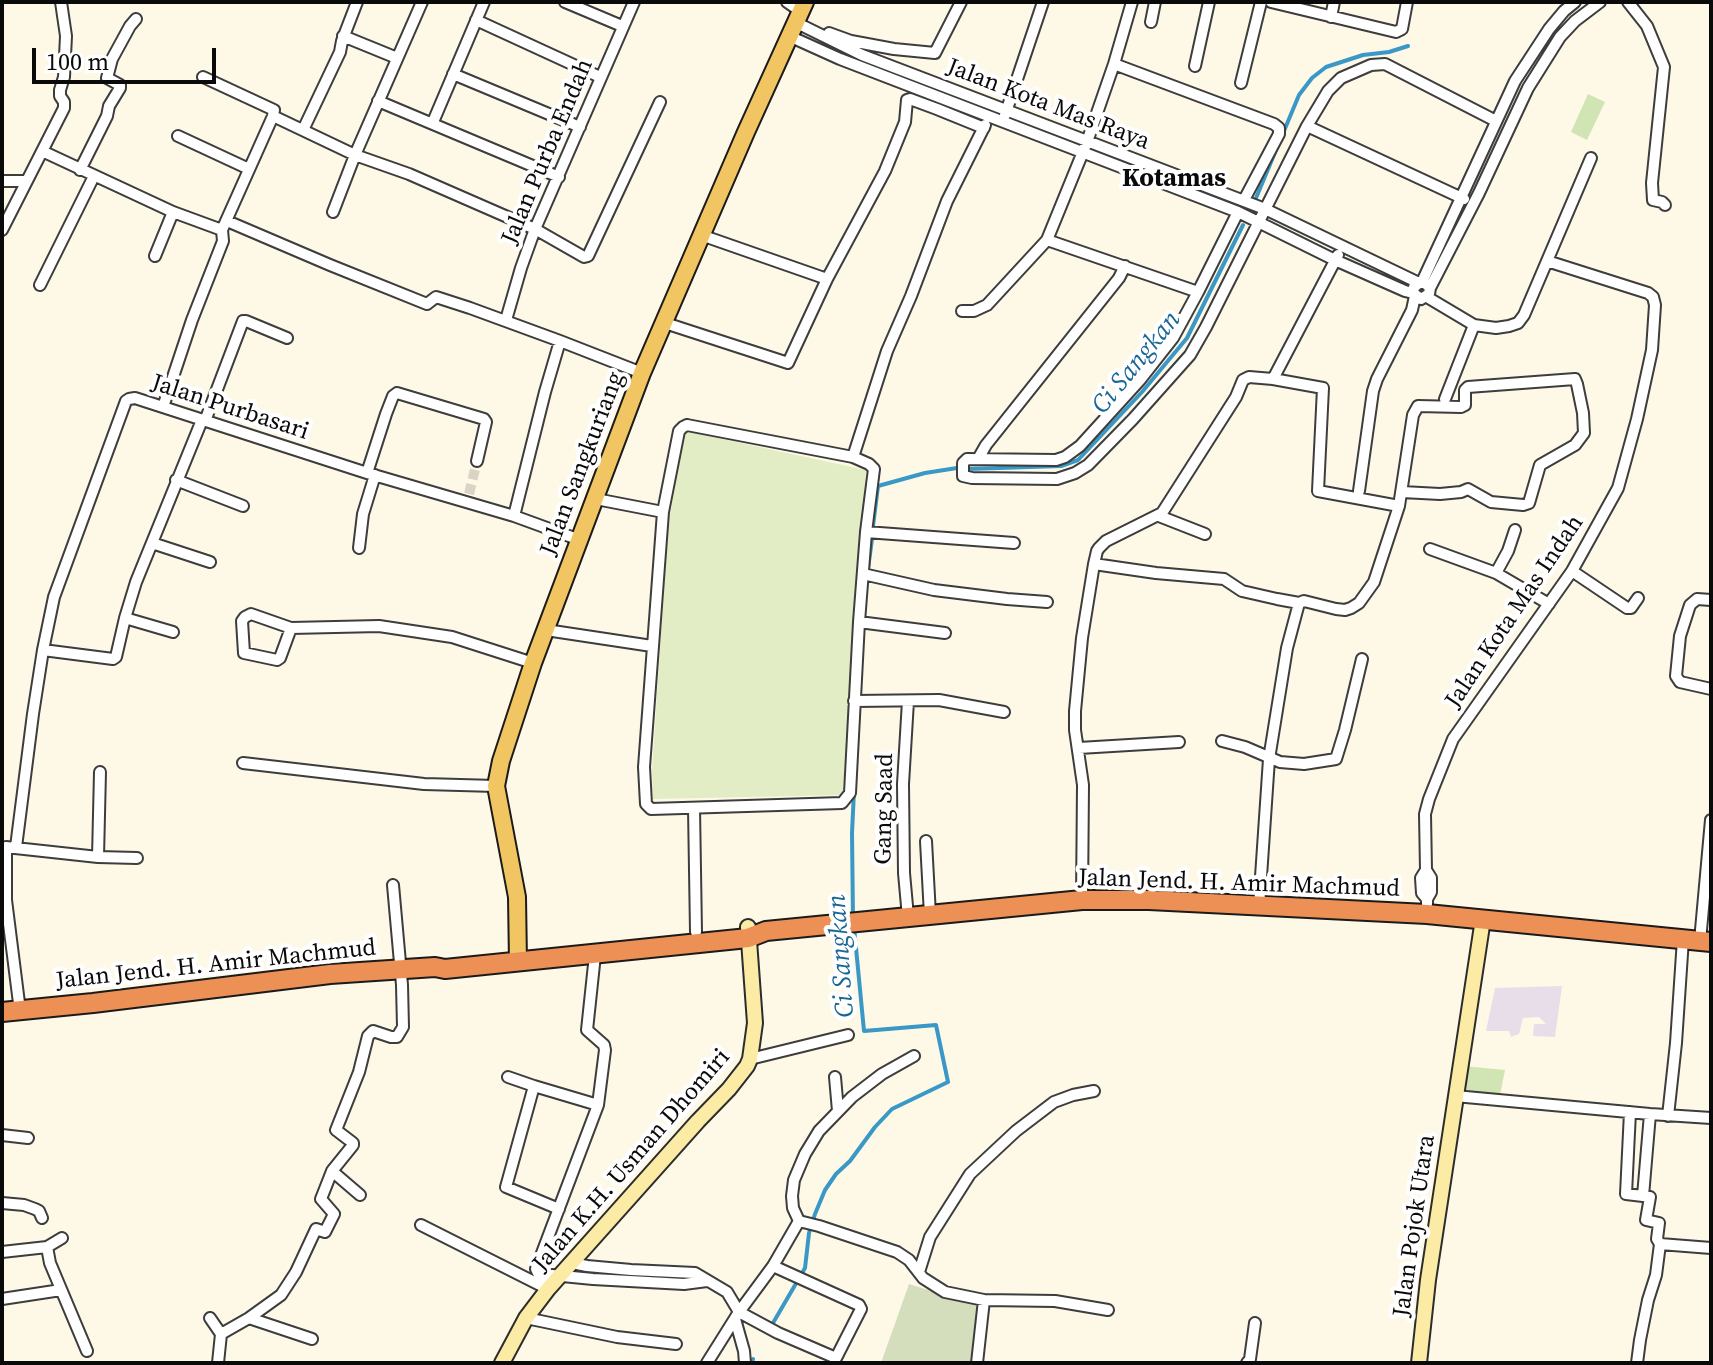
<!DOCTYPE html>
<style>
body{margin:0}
#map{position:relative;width:1713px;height:1365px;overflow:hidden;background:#fef8e7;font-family:"Source Serif 4",serif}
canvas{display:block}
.frame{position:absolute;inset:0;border:4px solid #0a0a0a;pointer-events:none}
.scale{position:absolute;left:32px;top:48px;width:184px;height:36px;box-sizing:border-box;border:4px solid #0a0a0a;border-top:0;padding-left:10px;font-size:24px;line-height:28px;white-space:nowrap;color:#0a0a0a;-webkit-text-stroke:6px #fff;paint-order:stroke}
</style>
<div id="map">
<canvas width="1713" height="1365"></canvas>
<div class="frame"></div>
<div class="scale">100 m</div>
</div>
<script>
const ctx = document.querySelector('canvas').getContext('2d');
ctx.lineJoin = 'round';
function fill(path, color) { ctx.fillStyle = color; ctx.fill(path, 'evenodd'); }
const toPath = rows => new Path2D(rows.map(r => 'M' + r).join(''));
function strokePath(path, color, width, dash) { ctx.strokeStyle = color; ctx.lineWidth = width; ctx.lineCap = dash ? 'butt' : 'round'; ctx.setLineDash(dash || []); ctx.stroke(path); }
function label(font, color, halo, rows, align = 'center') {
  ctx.font = font + ' "Source Serif 4",serif'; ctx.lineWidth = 8; ctx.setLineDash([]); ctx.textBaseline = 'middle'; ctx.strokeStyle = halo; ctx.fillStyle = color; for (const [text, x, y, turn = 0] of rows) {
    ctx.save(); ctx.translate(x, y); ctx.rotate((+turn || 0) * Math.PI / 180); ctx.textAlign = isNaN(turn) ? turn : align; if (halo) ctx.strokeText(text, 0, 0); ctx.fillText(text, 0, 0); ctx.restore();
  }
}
const industrial = toPath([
 [1562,986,1555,1037,1533,1036,1534,1024,1546,1024,1539,1017,1523,1018,1519,1034,1511,1037,1509,1031,1486,1031,1495,988]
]);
const green = toPath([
 [1588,94,1605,102,1587,140,1571,132],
 [1464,1066,1505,1070,1500,1095,1460,1091]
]);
const cemetery = toPath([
 [909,1284,977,1305,972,1363,881,1363]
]);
const pitch = toPath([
 [685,431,866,470,843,795,653,799,652,771,668,526]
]);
const stream = toPath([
 [1256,198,1299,95,1312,78,1326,67,1363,55,1389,52,1408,46],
 [968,469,1061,466,1078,460,1142,392,1187,338,1243,225],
 [873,526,878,486,925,473,957,468],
 [868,569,872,539],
 [853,919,852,833,854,791],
 [773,1323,805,1268,809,1233,815,1214,825,1190,836,1174,850,1161,875,1127,892,1109,948,1082,936,1025,864,1031,854,927],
 [751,1363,753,1359]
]);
const streetTunnel = toPath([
 [469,494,477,461]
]);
const street = toPath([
 [565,2,622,26],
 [787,2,800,11],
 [1271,2,1396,32,1402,29,1407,2],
 [1628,2,1647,26,1664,67,1652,183,1653,200,1662,202,1665,205],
 [1331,17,1334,2],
 [476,20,600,77],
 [795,22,862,55,1265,209,1419,283],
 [1151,22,1155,2],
 [829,33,851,41,894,49,935,53,961,2],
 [343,36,397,58],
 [789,36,840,59,1238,212,1335,260,1405,291,1413,293],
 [1114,64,1274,124,1279,128,1279,134,1244,200],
 [1195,66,1209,2],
 [453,74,580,127],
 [203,77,274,110,273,116],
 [1241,83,1261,2],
 [378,101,559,177],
 [1005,115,1043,2],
 [273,116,355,155,409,174,535,229,584,257,588,256,660,102],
 [433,122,484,2],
 [1307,126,1464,199],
 [303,130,340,52,342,41,357,2],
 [178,136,249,169],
 [42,151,173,212,222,230],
 [80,170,107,116,109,106,120,88,120,85,107,78,112,59,130,26,136,19],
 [2,181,26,181],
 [333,212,355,155,422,2],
 [1238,212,1198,292,1173,338,1140,380,1080,446,1065,457,1056,460,967,459,963,463,963,476,972,478,1057,479,1075,473,1088,465,1133,419,1190,355,1206,327,1307,126,1328,91,1341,78,1371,65,1385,64,1496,121],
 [227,221,330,265,427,304,436,297,470,308,560,341,642,373],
 [2,230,64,108,64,102,60,96,60,90,64,77,66,36,61,2],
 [701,235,827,279],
 [1047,240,1198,292],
 [155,256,173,212],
 [1422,282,1515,81,1549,29,1564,11,1575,2],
 [40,285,94,176],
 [1430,288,1425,283,1419,283,1414,287,1413,293,1421,299,1429,294,1430,288,1479,193,1528,88,1560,37,1575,21,1600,2],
 [1427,297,1474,325,1496,328,1509,326,1518,323,1524,315,1591,158],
 [962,311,974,311,987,305,1047,240,1087,142,1114,64,1132,2],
 [506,320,521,268,535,229,634,2],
 [665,323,788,363,827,279,885,171,905,122,907,100,910,99,937,109,984,128],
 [1273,379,1338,255],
 [1445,399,1474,325],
 [163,407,192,320,223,241,222,230,273,116],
 [205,421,243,321,246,321,287,338],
 [687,425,853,457,869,464,874,469,866,532,859,622,850,793,842,803,651,809,646,804,644,767,663,512,679,431,683,427,687,425],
 [853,457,887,351,911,296,947,201,985,125],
 [978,459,986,445,1119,278,1125,266],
 [367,473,386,414,393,396,397,393,484,419,486,422,477,461],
 [176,480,243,506],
 [1359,491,1373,391,1377,379,1412,310,1415,296],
 [596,499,663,512],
 [514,516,545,392,560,341],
 [1159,516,1205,534],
 [866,532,1014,543],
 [152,543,210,562],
 [359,548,363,514,375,475],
 [1430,549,1496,573,1549,604],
 [1094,564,1156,573,1224,579,1242,591,1277,599,1299,603,1304,601,1336,609,1345,610,1351,608,1359,603,1374,582,1399,506,1413,415,1418,406,1461,407,1465,405,1465,390,1468,387,1575,379,1577,384,1583,413,1584,433,1575,445,1540,465,1529,503,1523,505,1491,502,1468,489,1461,492,1440,494,1402,492],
 [1572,571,1627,608,1631,608,1638,598],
 [1496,573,1508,551,1515,530],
 [863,574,934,590,1007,599,1047,602],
 [1711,600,1697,599,1690,605,1680,636,1676,676,1680,682,1711,689],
 [125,618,173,632],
 [859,622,945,633],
 [291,628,280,658,277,660,244,653,242,621,245,617,251,614,291,628,379,626,452,637,533,663],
 [546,630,652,646],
 [43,650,113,659,116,657,125,618,136,582,202,420],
 [854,701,939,700,1004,712],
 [908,701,903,784,904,873,908,917],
 [1222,741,1245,747,1280,762,1304,764,1336,759,1345,730,1362,659],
 [1079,748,1179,742],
 [243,763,424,784,496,786],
 [694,808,696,932],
 [926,841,930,915],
 [16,847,33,714,43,650,54,597,126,401,129,399,135,398,367,473,514,516,580,540],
 [98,857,100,772],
 [1426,870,1421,878,1422,893,1427,899,1427,904],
 [1427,899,1431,892,1431,878,1426,870,1425,814,1429,799,1453,739,1572,571,1618,488,1637,419,1652,350,1655,305,1653,297,1648,293,1547,261],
 [1082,900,1083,785,1075,730,1075,711,1082,638,1094,564,1097,551,1099,548,1106,541,1162,513,1236,397,1243,380,1249,377,1273,379,1323,388,1318,491,1399,506],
 [1259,906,1269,759,1287,648,1299,603],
 [1700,941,1711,820],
 [595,955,587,1030,604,1045,605,1050,598,1105,536,1269,539,1275,545,1277,552,1275,593,1279,684,1284,707,1281],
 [20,1011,6,900,6,847,98,857,137,858],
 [914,1056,882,1074,852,1097,819,1131,805,1154,794,1180,792,1196,793,1208,799,1221,819,1226,897,1252,909,1260,923,1278,945,1292,984,1300,1055,1301,1108,1310],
 [750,1059,848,1035],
 [508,1077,534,1086],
 [835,1077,838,1111],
 [1455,1096,1650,1114,1711,1118],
 [1630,1112,1626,1194,1643,1196],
 [1668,1116,1676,1043,1683,939],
 [2,1135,28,1138],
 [332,1171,360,1195],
 [2,1203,24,1205,35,1209,39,1211,42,1218],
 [559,1209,506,1187,534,1086,598,1105],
 [421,1225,548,1289],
 [1660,1244,1711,1248],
 [47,1247,50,1263,87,1351],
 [2,1252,47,1247,62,1238],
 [572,1263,587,1266,631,1270,695,1273,727,1292,739,1312,778,1333,836,1358,861,1309,859,1305,773,1266],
 [919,1272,930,1237,970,1174,1016,1131,1054,1102,1073,1095,1094,1091],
 [2,1299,61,1290],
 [210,1318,221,1334,218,1363],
 [249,1318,312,1339],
 [526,1318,617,1337,676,1344],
 [735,1319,744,1351,745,1363],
 [221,1334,249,1318,281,1295,296,1272,316,1229,325,1232,334,1214,321,1199,332,1171,353,1145,353,1143,336,1130,359,1072,368,1036,373,1031,391,1037,397,1037,403,1027,402,985,393,885],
 [707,1363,739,1312,773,1266,799,1221],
 [977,1363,984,1300],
 [1247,1363,1250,1359,1255,1323],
 [1637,1363,1640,1340,1648,1300,1656,1275,1660,1244,1657,1239,1659,1223,1646,1220,1650,1197,1643,1196,1650,1114]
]);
const secondary = toPath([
 [502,1363,526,1318,548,1289,698,1121,729,1089,747,1066,750,1059,755,1023,748,927],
 [1419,1363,1428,1280,1483,919]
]);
const primary = toPath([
 [518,962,517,897,496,786,501,761,533,663,642,373,746,132,805,2]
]);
const highway = toPath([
 [2,1012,93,1003,330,974,435,967,445,969,748,938,766,931,1082,900,1149,900,1427,914,1711,942]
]);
const streetNames = [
 ["Jalan Kota Mas Raya",1048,105,21],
 ["Jalan Purba Endah",548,152,-67],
 ["Jalan Purbasari",230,408,18],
 ["Jalan Sangkuriang",583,464,-69],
 ["Jalan Kota Mas Indah",1515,612,-56],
 ["Gang Saad",885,809,-89],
 ["Jalan Jend. H. Amir Machmud",1239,884,2],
 ["Jalan Jend. H. Amir Machmud",216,965,-6],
 ["Jalan K.H. Usman Dhomiri",632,1161,-49],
 ["Jalan Pojok Utara",1415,1226,-82]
];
const neighbourhoodNames = [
 ["Kotamas",1174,179]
];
const waterNames = [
 ["Ci Sangkan",1137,363,-51],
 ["Ci Sangkan",842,956,-94]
];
fill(industrial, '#e7dee9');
fill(green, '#d1e5b4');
fill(cemetery, '#d4ddbc');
fill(pitch, '#e2edc5');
strokePath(stream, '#3a98c6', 4);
strokePath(streetTunnel, '#d9d4c6', 10, [10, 5]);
strokePath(street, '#3d3d3d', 14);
strokePath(secondary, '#2c2c2c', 18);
strokePath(primary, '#1b1b1b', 20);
strokePath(highway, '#1b1b1b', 22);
strokePath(street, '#fff', 10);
strokePath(secondary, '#fbeba5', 14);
strokePath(primary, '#f2c563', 16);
strokePath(highway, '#ed9056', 18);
label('24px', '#0a0a0a', '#fff', streetNames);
label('bold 26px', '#0a0a0a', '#fff', neighbourhoodNames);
label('italic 26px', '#1b6794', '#fff', waterNames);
</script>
